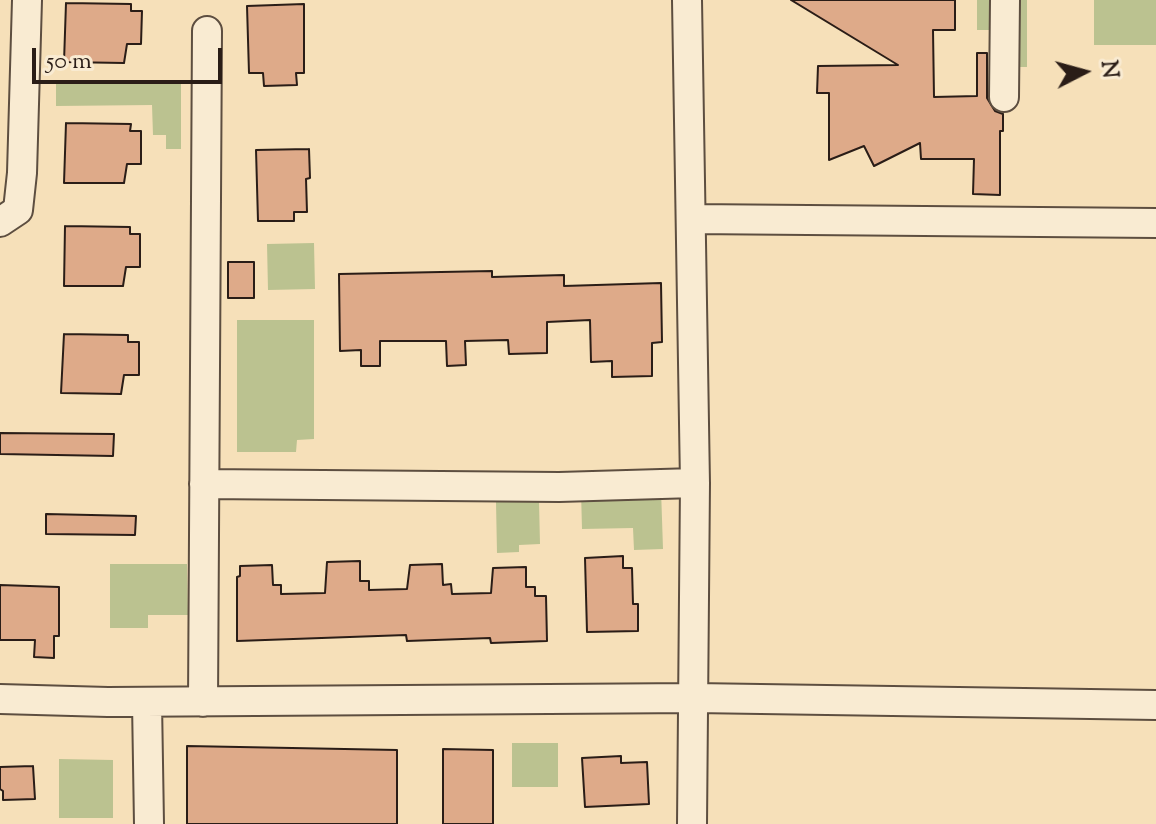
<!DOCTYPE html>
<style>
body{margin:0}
#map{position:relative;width:1156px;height:824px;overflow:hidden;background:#f6e0b9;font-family:"Sorts Mill Goudy",serif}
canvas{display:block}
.north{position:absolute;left:1044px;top:32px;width:80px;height:80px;-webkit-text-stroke:6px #f9ebd2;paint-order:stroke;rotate:84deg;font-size:22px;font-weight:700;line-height:32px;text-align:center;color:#2a1d17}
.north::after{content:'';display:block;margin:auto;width:28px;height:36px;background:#2a1d17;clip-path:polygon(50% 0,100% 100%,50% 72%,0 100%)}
.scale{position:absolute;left:32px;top:48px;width:190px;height:36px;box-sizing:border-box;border:4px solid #2a1d17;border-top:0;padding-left:10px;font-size:24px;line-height:28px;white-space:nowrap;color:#2a1d17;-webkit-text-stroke:6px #f9ebd2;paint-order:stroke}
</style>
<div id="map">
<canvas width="1156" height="824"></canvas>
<div class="north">N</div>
<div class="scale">50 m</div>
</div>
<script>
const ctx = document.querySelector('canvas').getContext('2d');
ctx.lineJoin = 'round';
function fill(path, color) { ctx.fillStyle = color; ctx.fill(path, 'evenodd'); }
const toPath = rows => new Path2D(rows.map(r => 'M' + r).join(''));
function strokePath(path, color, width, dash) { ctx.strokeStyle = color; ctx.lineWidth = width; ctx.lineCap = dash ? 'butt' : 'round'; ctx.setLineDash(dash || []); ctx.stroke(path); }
const green = toPath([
 [977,0,1027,0,1027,67,1006,67,1005,30,977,30],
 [1094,0,1156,0,1156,45,1094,45],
 [56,81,181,81,181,149,166,149,166,135,153,135,152,105,56,106],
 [314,243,315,289,268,290,267,244],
 [237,320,314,320,314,439,297,440,296,452,237,452],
 [661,489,663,549,634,550,633,528,582,529,581,491],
 [539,501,540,544,519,545,519,552,497,553,496,502],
 [110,564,187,564,188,615,148,615,148,628,110,628],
 [512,743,558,743,558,787,512,787],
 [59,759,113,760,113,818,59,818]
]);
const building = toPath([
 [791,0,955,0,955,30,933,30,934,97,977,96,977,53,987,53,987,98,995,111,1003,114,1003,131,1000,131,1000,195,973,194,974,159,921,159,920,143,874,166,864,146,829,160,829,93,817,93,818,66,898,65,791,0],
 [66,3,131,4,131,11,142,11,141,44,127,44,124,63,64,62,66,3],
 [304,4,304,73,296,73,297,85,264,86,263,73,249,73,247,6,304,4],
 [66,123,131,124,130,131,141,131,141,164,127,164,124,183,64,183,66,123],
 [309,149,310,178,306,179,307,212,294,212,294,221,258,221,256,150,309,149],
 [65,226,130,227,130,234,140,234,140,267,126,267,123,286,64,286,65,226],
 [228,262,254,262,254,298,228,298,228,262],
 [492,271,492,277,564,275,564,286,661,283,662,342,652,343,652,376,612,377,612,361,591,362,590,320,547,322,547,353,509,354,508,340,465,341,466,365,447,366,446,341,380,341,380,366,361,366,361,350,340,351,339,274,492,271],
 [64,334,128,335,128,342,139,342,139,375,124,375,121,394,61,393,64,334],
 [0,433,114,434,113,456,0,454,0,433],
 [46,514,136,516,135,535,46,534,46,514],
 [623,556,623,568,632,568,633,604,638,604,638,631,587,632,585,558,623,556],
 [360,561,360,581,369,581,369,590,407,589,410,565,442,564,443,585,451,584,452,594,491,593,493,568,526,567,526,587,535,587,535,596,546,596,547,641,491,643,490,638,407,641,406,635,237,641,237,577,240,576,240,566,272,565,273,585,281,585,281,594,325,593,327,562,360,561],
 [0,585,59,587,59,636,54,636,54,658,34,657,35,640,0,640,0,585],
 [187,746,397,750,397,824,187,824,187,746],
 [443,749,493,750,493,824,443,824,443,749],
 [621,756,621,763,647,762,649,804,585,807,582,758,621,756],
 [33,766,35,799,3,800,3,791,0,789,0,767,33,766]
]);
const street = toPath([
 [687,0,695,483,692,824],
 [1004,97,1005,0],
 [692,219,1156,223],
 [0,222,18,210,22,173,27,0],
 [204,484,559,487,695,483],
 [0,699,108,702,695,698,1156,705],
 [147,702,149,824],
 [203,702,207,31]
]);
fill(green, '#bbc290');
fill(building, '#deaa89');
strokePath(building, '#2a1d17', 2);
strokePath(street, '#5d4e40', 32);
strokePath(street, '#f9ebd2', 28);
</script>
